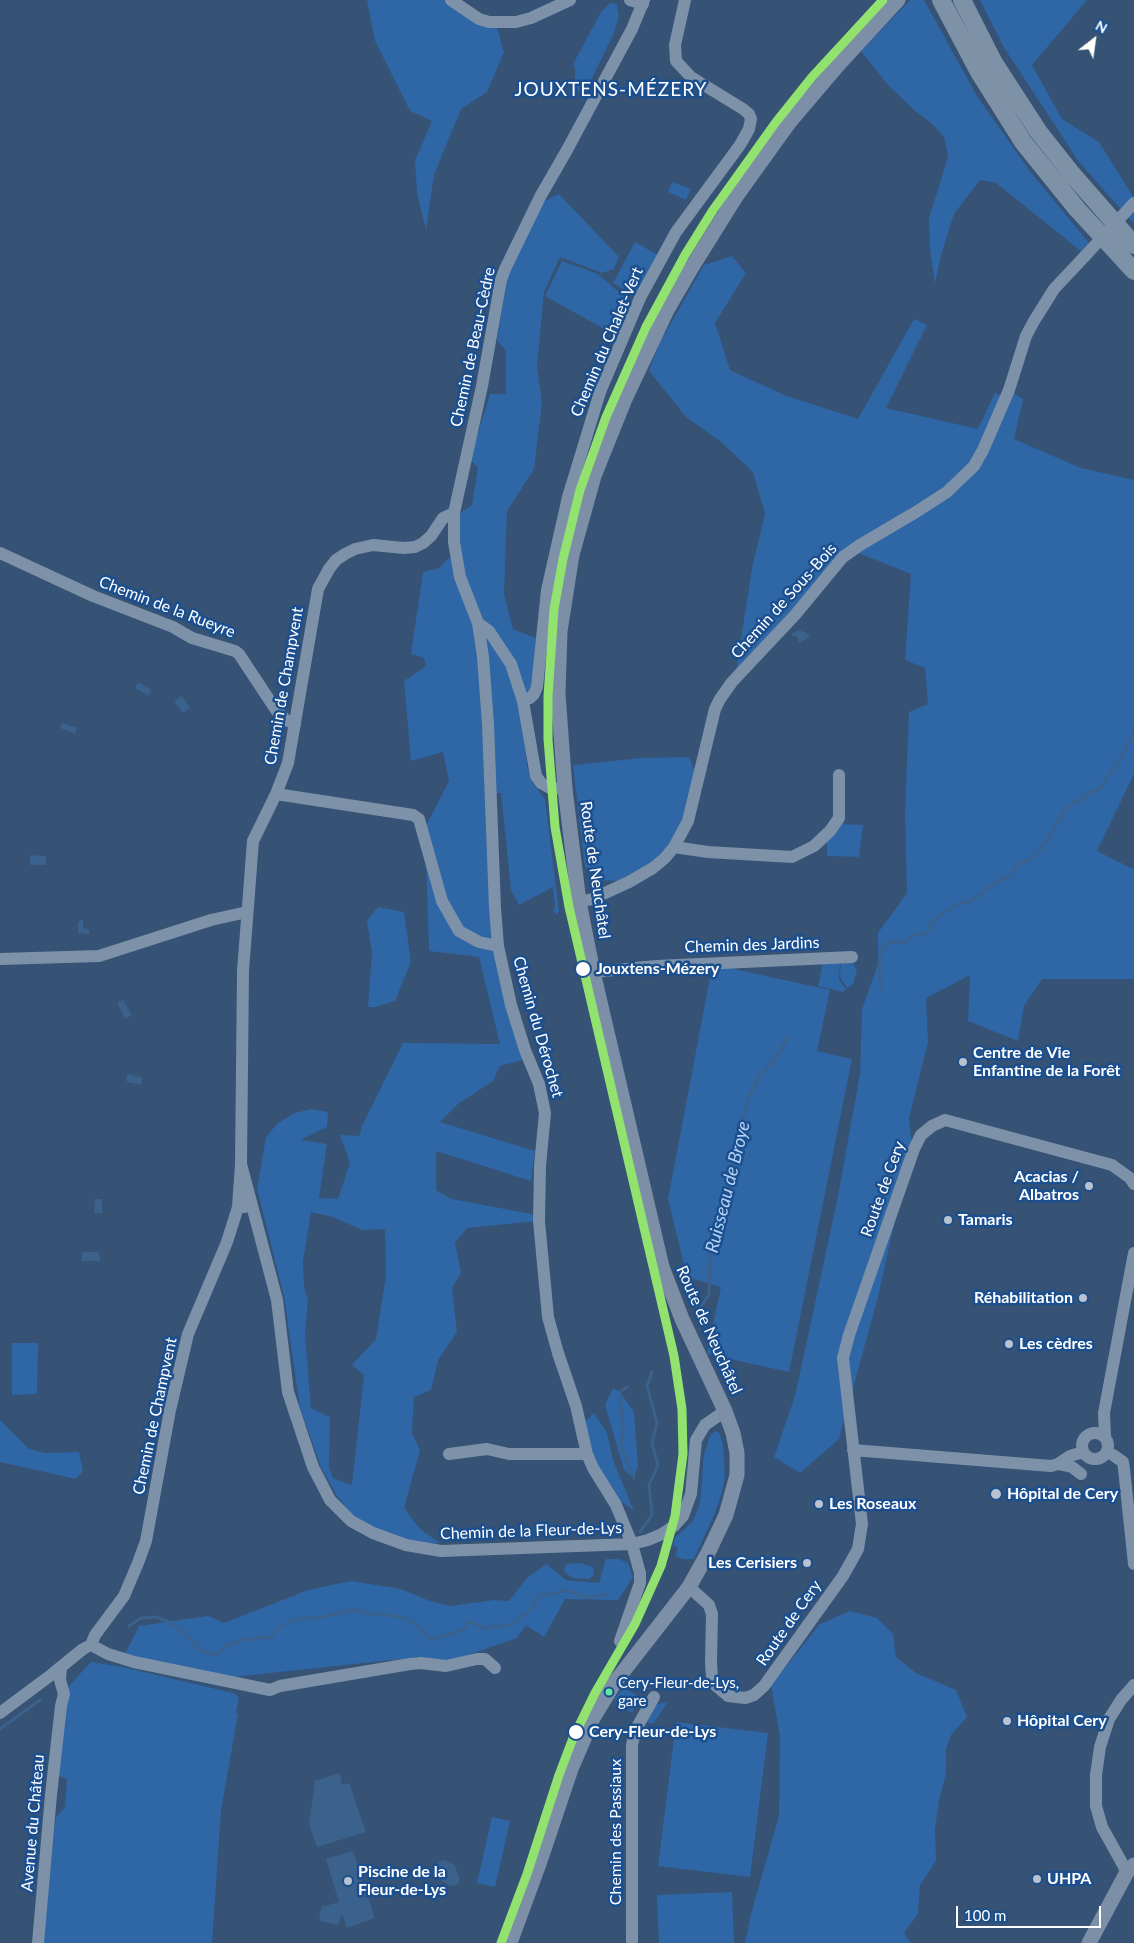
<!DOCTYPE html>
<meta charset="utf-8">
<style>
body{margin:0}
#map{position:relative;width:1134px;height:1943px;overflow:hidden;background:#365274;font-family:Lato,sans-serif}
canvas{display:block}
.north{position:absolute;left:1069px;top:15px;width:50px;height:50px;-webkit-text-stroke:4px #1b4f8f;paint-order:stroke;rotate:30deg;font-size:14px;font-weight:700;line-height:20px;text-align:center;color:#fff}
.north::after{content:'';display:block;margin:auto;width:18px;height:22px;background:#fff;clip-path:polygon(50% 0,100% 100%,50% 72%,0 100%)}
.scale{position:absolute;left:956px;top:1906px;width:145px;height:22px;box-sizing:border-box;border:2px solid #fff;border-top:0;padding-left:6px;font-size:15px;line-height:18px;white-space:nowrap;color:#fff;-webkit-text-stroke:4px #1b4f8f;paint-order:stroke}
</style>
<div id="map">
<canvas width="1134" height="1943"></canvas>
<div class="north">N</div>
<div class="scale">100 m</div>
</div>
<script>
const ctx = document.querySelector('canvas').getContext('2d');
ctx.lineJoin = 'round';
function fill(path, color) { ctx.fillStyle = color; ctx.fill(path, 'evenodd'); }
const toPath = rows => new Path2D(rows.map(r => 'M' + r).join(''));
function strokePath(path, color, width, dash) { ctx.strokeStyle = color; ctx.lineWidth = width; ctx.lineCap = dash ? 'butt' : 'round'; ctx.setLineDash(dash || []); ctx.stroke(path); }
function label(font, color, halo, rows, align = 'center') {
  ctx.font = font + ' Lato,sans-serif'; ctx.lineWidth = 5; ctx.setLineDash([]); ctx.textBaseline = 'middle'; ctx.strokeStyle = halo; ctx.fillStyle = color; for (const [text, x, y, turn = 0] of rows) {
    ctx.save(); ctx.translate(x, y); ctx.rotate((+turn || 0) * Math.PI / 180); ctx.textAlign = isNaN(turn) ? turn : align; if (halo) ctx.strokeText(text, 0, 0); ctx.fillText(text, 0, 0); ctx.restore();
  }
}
const green = toPath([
 [367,0,458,0,497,28,504,52,487,92,461,109,434,175,426,230,417,193,415,160,432,121,410,111,375,41],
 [910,0,924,0,977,96,1029,170,1089,243,1081,251,996,183,980,180,954,214,941,255,935,284,930,250,929,219,948,156,944,137,931,123,915,111,888,85,861,51],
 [980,0,1087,0,1032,65,1062,119,1099,142,1134,198,1134,224,1079,162,1003,46],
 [610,3,617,4,619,17,613,35,591,80,583,101,575,83,575,68,573,64,601,12],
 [672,182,691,189,686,200,668,192],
 [559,194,619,257,614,269,602,273,560,257,544,292,537,367,542,403,534,469,507,511,504,594,513,629,536,638,536,678,522,702,525,743,527,766,533,783,545,799,559,911,557,915,553,910,555,907,553,887,519,905,511,890,501,793,496,793,493,950,523,1060,500,1066,493,1081,458,1104,440,1122,535,1151,531,1181,436,1151,436,1190,452,1199,537,1215,537,1221,467,1228,455,1243,461,1273,452,1288,457,1332,438,1360,431,1390,414,1397,412,1433,420,1450,404,1508,420,1529,440,1543,410,1543,376,1531,355,1518,337,1496,321,1467,300,1408,284,1296,257,1189,266,1137,278,1123,295,1113,311,1109,328,1112,327,1127,300,1140,327,1144,319,1198,338,1199,350,1163,340,1135,359,1136,362,1126,403,1043,500,1044,479,957,429,951,425,828,449,781,443,752,411,761,404,681,426,666,424,658,411,654,423,572,439,568,459,548,458,514,472,505,478,468,470,459,490,394,506,394,506,351,497,340,510,263,542,202],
 [311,1212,333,1217,362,1230,385,1229,386,1275,376,1339,352,1365,364,1375,352,1485,333,1478,329,1468,330,1417,311,1408,305,1335,308,1300,304,1287,303,1261],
 [635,242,658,255,636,296,613,283],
 [732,256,746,273,715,323,730,370,784,395,858,419,914,319,927,325,886,408,978,429,995,393,1003,396,1014,393,1023,399,1014,439,1081,468,1134,480,1134,774,1097,851,1131,868,1134,868,1134,979,1042,979,1024,1006,1018,1041,968,1021,970,975,926,998,928,1042,909,1118,912,1145,877,1301,839,1439,800,1473,774,1457,795,1396,837,1201,860,1074,862,1009,878,964,878,933,907,893,905,811,909,712,928,704,925,668,905,660,911,574,851,550,735,679,752,568,765,514,753,472,720,441,686,417,649,371,659,344,704,265],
 [562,261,598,274,630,302,613,334,545,296],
 [689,757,696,773,678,836,657,860,619,881,593,880,592,871,585,867,573,765,641,758],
 [841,824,863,825,859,857,827,856,827,840],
 [378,907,404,912,411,962,395,1001,375,1007,368,1007,372,953,367,921],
 [840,961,839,980,846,989,843,992,818,986,823,962],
 [841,961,851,961,857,970,853,984,847,988,840,977],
 [732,966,734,969,830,990,817,1051,852,1059,789,1372,707,1354,721,1287,687,1277,668,1199,712,967],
 [12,1343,38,1343,37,1394,12,1395],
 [613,1388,620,1392,634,1412,638,1465,634,1478,624,1470,605,1405],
 [594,1413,607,1433,613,1460,634,1511,618,1499,595,1460,585,1422],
 [0,1420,29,1449,45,1453,79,1452,83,1471,76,1479,0,1462],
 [714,1432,719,1432,723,1444,725,1476,722,1492,715,1513,694,1559,683,1559,675,1556,678,1548,673,1546,675,1538,693,1521,700,1503,704,1454,710,1436],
 [606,1559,618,1559,628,1563,633,1577,618,1600,565,1599,544,1637,526,1625,517,1638,448,1662,420,1657,233,1677,125,1654,139,1626,208,1616,224,1623,308,1590,351,1581,401,1589,430,1601,450,1606,494,1600,509,1601,527,1578,546,1564,566,1580,599,1583],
 [580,1563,593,1567,594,1575,589,1579,572,1578,563,1570,567,1564],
 [850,1611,877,1618,893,1634,896,1657,916,1673,956,1690,967,1717,951,1735,946,1749,946,1774,939,1800,935,1830,936,1861,920,1885,918,1914,904,1933,911,1943,745,1943,751,1914,779,1816,780,1737,771,1685,820,1624],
 [91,1662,123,1667,233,1693,239,1697,236,1713,238,1714,221,1811,212,1943,43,1943,54,1831,56,1817,65,1807,67,1779,59,1776,68,1687],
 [622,1689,626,1689,640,1697,632,1713,615,1701,615,1698],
 [668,1702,653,1724,647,1722,657,1704],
 [676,1722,768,1733,750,1877,658,1866],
 [492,1817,510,1821,495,1887,477,1883],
 [732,1892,734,1943,659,1943,657,1895]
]);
const water = toPath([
 [799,630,809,634,809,637,800,643,797,642,798,640,797,636,791,636,794,632],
 [138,682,151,689,150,694,147,695,135,688],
 [182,696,190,708,183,713,174,701],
 [62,723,77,728,75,734,60,728],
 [30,855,46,856,46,865,30,865],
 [83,919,83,927,89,930,89,934,78,933,78,922],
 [123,1000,132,1015,125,1019,117,1003],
 [129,1074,143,1078,141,1085,127,1082,126,1077],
 [95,1199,102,1199,102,1213,94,1213],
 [82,1252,99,1252,100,1261,82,1261],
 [340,1773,342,1785,349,1783,366,1832,317,1847,309,1824,315,1781],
 [353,1851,375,1918,347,1928,343,1916,340,1917,339,1925,319,1921,321,1907,339,1902,326,1859],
 [444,1860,450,1862,455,1866,460,1880,457,1885,450,1886,441,1880,436,1867,438,1863]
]);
const stream = toPath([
 [881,990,879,968,881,948,885,944,896,941,904,943,913,935,925,934,928,931,932,921,957,904,971,901,1002,878,1011,876,1016,867,1023,862,1030,860,1041,849,1064,812,1074,802,1084,799,1088,793,1100,788,1119,761,1134,732],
 [698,1317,699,1309,709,1295,710,1258,730,1193,736,1151,749,1097,759,1076,776,1058,788,1037],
 [627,1387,620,1392,623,1427,621,1446,634,1478],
 [640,1532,652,1515,649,1485,658,1465,652,1443,657,1423,647,1386,652,1372],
 [129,1626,141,1618,156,1617,167,1621,184,1633,197,1648,203,1652,212,1654,217,1654,230,1643,236,1643,241,1639,249,1640,263,1637,271,1638,278,1628,297,1619,324,1617,346,1611,357,1610,368,1614,385,1614,392,1617,398,1616,405,1618,413,1622,431,1640,462,1630,466,1628,466,1623,470,1622,486,1629,492,1626,497,1627,512,1624,519,1620,530,1610,540,1595,554,1594,565,1590,586,1597,593,1597,605,1594],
 [0,1729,40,1700]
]);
const minor = toPath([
 [451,0,479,19,489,22,516,22,531,18,570,0],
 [630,0,643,4],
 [0,553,93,596,173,627,192,638,235,651,239,654,276,710,286,720,295,724],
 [478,623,483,657,488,724,495,908,498,946,511,1005,525,1050,539,1084,545,1113,540,1166,539,1221,548,1317,558,1353,576,1406,587,1454,593,1468,616,1505,632,1544,640,1573,640,1583,620,1641],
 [523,701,511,664,489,631,478,623,460,577,454,542,454,513,482,386,501,280,505,269,540,197,567,150,632,29,644,0],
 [565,789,550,788,541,783,536,776,523,701,530,698,534,694,537,687,547,590,568,497,600,392,640,298,676,232,740,145,749,129,751,119,749,114,743,109,691,77,676,61,675,45,685,0],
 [276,794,413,815,419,819,442,901,459,931,479,942,498,946],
 [674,847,708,852,792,857,814,846,830,831,839,818,839,775],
 [579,902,592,899,629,882,653,868,665,858,674,847,688,821,715,709,720,699,732,682,795,615,833,569,843,557,860,545,916,512,947,492,974,466,983,450,1009,390,1026,336,1034,321,1054,289,1085,256],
 [0,959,99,956,211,920,247,912],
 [593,972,657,966,852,957],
 [241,1164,277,1300,288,1392,313,1467,330,1500,351,1521,373,1533,406,1545,441,1551,632,1544,648,1540,662,1534,674,1526,683,1516,691,1494,696,1440,705,1425,725,1411],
 [238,1207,241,1164,243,971,253,841,276,794,288,763,318,589,329,569,336,560,345,554,355,549,373,545,404,548,415,547,423,543,431,536,443,518,454,513],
 '1082 1446a13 13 0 1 1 26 0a13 13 0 1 1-26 0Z',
 [1105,1437,1104,1413,1134,1253],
 [853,1450,1051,1466,1058,1464,1070,1456,1083,1452],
 [1107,1452,1113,1455,1123,1462,1124,1469,1134,1564],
 [449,1454,487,1449,509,1454,587,1454],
 [1058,1464,1072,1467,1081,1474],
 [689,1587,709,1605,712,1614,711,1663,712,1677,715,1685,728,1696,745,1698,754,1695,764,1686,843,1576,858,1549,862,1524,843,1358,849,1335,914,1149,921,1135,932,1126,945,1120,1112,1165,1130,1178,1134,1184],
 [91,1645,108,1654,134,1662,270,1690,280,1686,410,1664,421,1663,446,1666,477,1659,485,1659,495,1668],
 [0,1713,51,1675,83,1649,91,1645,95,1635,124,1596,138,1563,146,1541,170,1410,188,1334,227,1242,238,1207,245,1207],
 [1127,1872,1102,1827,1096,1806,1096,1775,1100,1747,1109,1719,1121,1700,1134,1685],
 [38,1943,51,1795,61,1706,64,1694,60,1680,61,1667],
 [632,1943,632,1745,636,1729,654,1697]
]);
const major = toPath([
 [510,1943,539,1864,571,1769,593,1718,615,1682,689,1587,708,1553,726,1515,737,1475,737,1453,733,1433,725,1411,682,1319,662,1267,593,972,579,902,565,789,558,694,560,631,572,555,594,476,625,399,667,310,692,267,737,195,788,124,839,64,898,0],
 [1089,1943,1127,1872,1134,1865]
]);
const highway = toPath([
 [941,0,979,72,1023,142,1077,209,1134,271],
 [962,0,994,63,1038,131,1072,174,1134,245]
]);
const minorBridge = toPath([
 [1085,256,1134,203]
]);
const rail1 = toPath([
 [501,1943,527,1874,559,1775,573,1738,595,1693,635,1624,661,1566,675,1516,683,1454,682,1409,674,1356,569,907,555,827,548,739,548,696,554,609,563,559,580,490,606,417,646,327,685,255,713,210,776,122,812,77,883,0]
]);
const markers = [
 [583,969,8,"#fff"],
 [963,1062,5,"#b9c2ce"],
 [1089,1186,5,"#b9c2ce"],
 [948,1220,5,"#b9c2ce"],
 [1083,1298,5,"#b9c2ce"],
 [1009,1344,5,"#b9c2ce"],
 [996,1494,6,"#b9c2ce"],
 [819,1504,5,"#b9c2ce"],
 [807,1563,5,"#b9c2ce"],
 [609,1692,4.5,"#60e9a3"],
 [1007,1721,5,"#b9c2ce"],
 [576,1732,8,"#fff"],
 [1037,1879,5,"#b9c2ce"],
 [348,1881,5,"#b9c2ce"]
];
const busNames = [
 ["Cery-Fleur-de-Lys,",618,1683],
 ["gare",618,1701]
];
const streetNames = [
 ["Chemin du Chalet-Vert",607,342,-67],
 ["Chemin de Beau-Cèdre",473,347,-78],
 ["Chemin de Sous-Bois",784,601,-48],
 ["Chemin de la Rueyre",167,607,21],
 ["Chemin de Champvent",284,686,-80],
 ["Route de Neuchâtel",595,870,82],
 ["Chemin des Jardins",752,945,-2],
 ["Chemin du Dérochet",538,1027,74],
 ["Route de Cery",883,1189,-70],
 ["Route de Neuchâtel",709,1330,66],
 ["Chemin de Champvent",155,1416,-78],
 ["Chemin de la Fleur-de-Lys",531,1531,-2],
 ["Route de Cery",789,1623,-55],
 ["Avenue du Château",33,1823,-85],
 ["Chemin des Passiaux",616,1832,-90]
];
const stopNames = [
 ["Jouxtens-Mézery",596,969],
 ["Cery-Fleur-de-Lys",589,1732]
];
const poiNames = [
 ["Centre de Vie",973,1053],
 ["Enfantine de la Forêt",973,1071],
 ["Acacias /",1079,1177,"right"],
 ["Albatros",1079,1195,"right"],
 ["Tamaris",958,1220],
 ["Réhabilitation",1073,1298,"right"],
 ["Les cèdres",1019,1344],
 ["Hôpital de Cery",1007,1494],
 ["Les Roseaux",829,1504],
 ["Les Cerisiers",797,1563,"right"],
 ["Hôpital Cery",1017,1721],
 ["Piscine de la",358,1872],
 ["Fleur-de-Lys",358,1890],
 ["UHPA",1047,1879]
];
const waterNames = [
 ["Ruisseau de Broye",728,1187,-76]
];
const quarterNames = [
 ["JOUXTENS-MÉZERY",611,90]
];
fill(green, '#2f66a5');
fill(water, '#3b618d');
strokePath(stream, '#3b618d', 3);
strokePath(minor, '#7d92a8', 12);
strokePath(major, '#7d8ea7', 15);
strokePath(highway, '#7e92a7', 18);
strokePath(minorBridge, '#7d92a8', 12);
strokePath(rail1, '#92e26f', 9);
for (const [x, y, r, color] of markers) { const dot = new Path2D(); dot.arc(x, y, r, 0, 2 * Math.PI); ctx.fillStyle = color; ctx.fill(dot); strokePath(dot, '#1b4f8f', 2); }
label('15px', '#fff', '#1b4f8f', busNames, 'left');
label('16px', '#fff', '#1b4f8f', streetNames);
label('bold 16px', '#fff', '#1b4f8f', stopNames, 'left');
label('bold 16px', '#fff', '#1b4f8f', poiNames, 'left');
label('italic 18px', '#b5d3f5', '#1b4f8f', waterNames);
ctx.letterSpacing = '1px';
label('19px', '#fff', '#1b4f8f', quarterNames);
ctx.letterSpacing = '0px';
</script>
